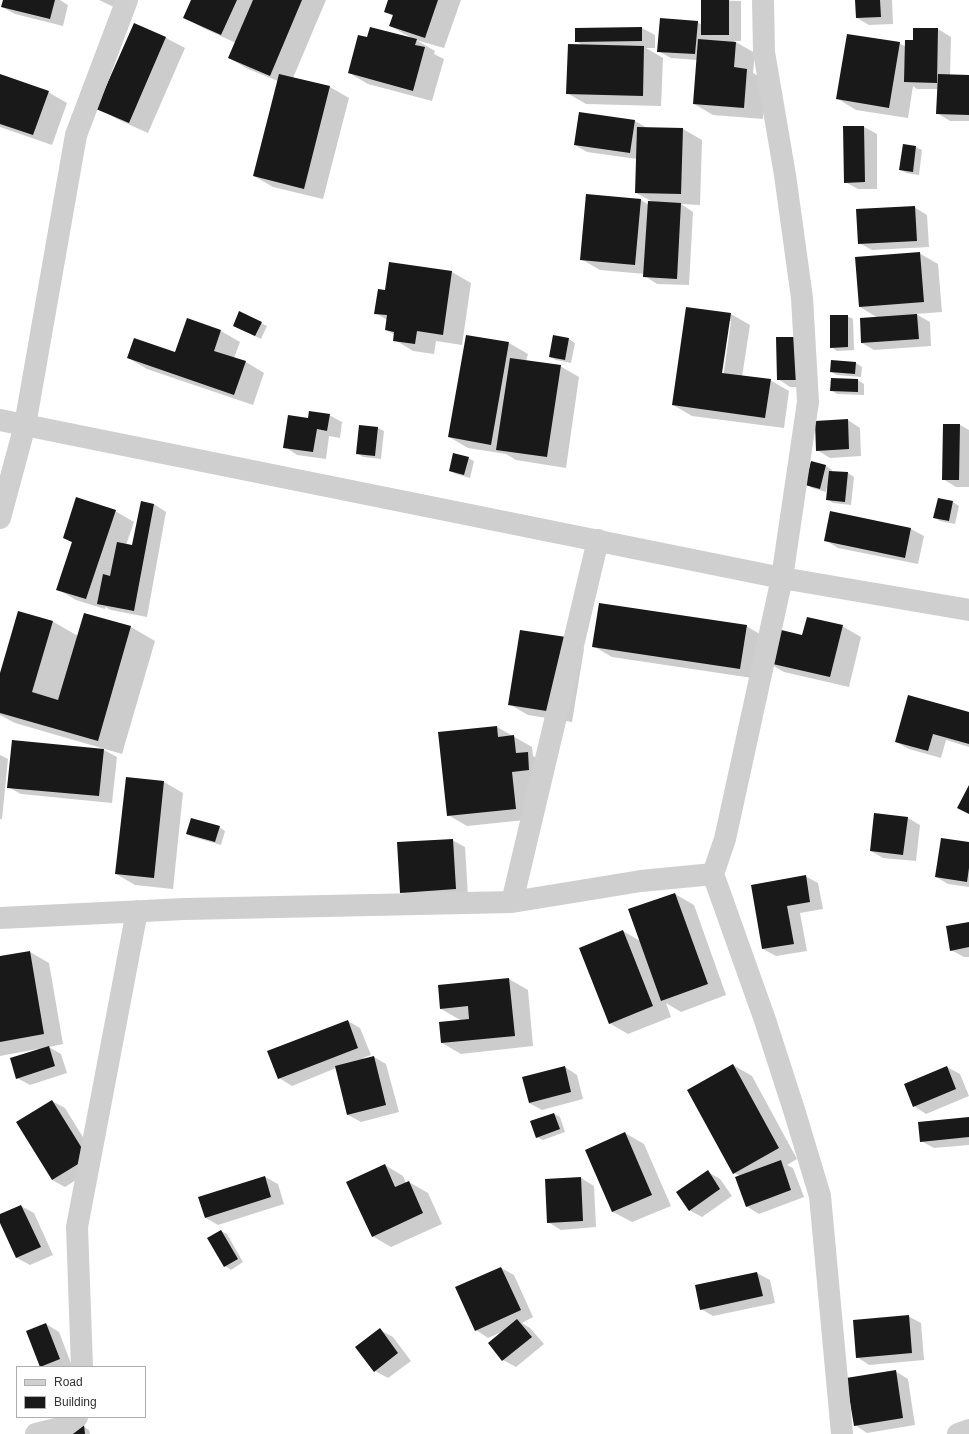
<!DOCTYPE html>
<style>
body{margin:0}
#map{position:relative;width:969px;height:1434px;overflow:hidden;background:#fff;font-family:Arial,sans-serif}
canvas{display:block}
.legend{position:absolute;left:16px;top:1366px;width:130px;height:52px;box-sizing:border-box;background:#fff;border:1px solid #adadad;margin:0;padding:5px 7px;list-style:none;font-size:12px;color:#323232}
.legend li{display:flex;align-items:center;gap:8px;height:20px}
.legend b{width:20px;border:1px solid #adadad}
</style>
<div id="map">
<canvas width="969" height="1434"></canvas>
<ul class="legend">
<li><b style="height:5px;background:#cfcfcf"></b>Road</li>
<li><b style="height:11px;background:#191919"></b>Building</li>
</ul>
</div>
<script>
const ctx = document.querySelector('canvas').getContext('2d');
ctx.lineJoin = 'round';
function fill(path, color) { ctx.fillStyle = color; ctx.fill(path, 'evenodd'); }
const toPath = rows => new Path2D(rows.map(r => 'M' + r).join(''));
function strokePath(path, color, width, dash) { ctx.strokeStyle = color; ctx.lineWidth = width; ctx.lineCap = dash ? 'butt' : 'round'; ctx.setLineDash(dash || []); ctx.stroke(path); }
const shadow = toPath([
 [4,0,60,0,68,5,63,26,15,14,2,7],
 [99,0,117,0,114,7],
 [192,0,326,0,293,78,330,87,349,98,323,199,273,187,254,176,278,81,248,69,229,58,236,43,203,28,184,17],
 [389,0,461,0,444,48,416,40,435,51,434,54,444,59,432,101,368,84,349,73,368,39,412,38,390,26,393,16,385,11],
 [702,0,741,1,741,41,734,41,755,53,753,73,766,80,763,119,713,115,694,104,697,60,671,58,658,51,697,22,702,25],
 [856,0,892,0,893,24,869,25,857,18],
 [134,24,166,38,185,48,148,133,117,119,98,108],
 [642,28,655,35,655,48,646,48,663,58,661,106,586,104,567,93,584,46,576,41],
 [938,29,951,37,950,75,969,76,969,121,950,121,937,113,938,89,917,89,913,86,908,118,856,110,838,99,899,43,906,47],
 [0,75,48,92,67,103,52,145,0,127],
 [579,113,635,121,647,128,683,129,702,140,700,205,681,204,693,212,689,285,657,284,645,276,645,274,600,270,581,259,641,200,649,205,653,202,636,193,637,159,587,152,575,145],
 [864,127,877,134,877,189,858,189,845,182],
 [916,147,922,150,919,175,906,173,900,169],
 [914,207,927,215,929,247,872,250,859,243],
 [919,253,938,264,942,312,916,314,930,322,931,346,874,350,862,343,878,318,860,307],
 [452,272,471,283,462,345,436,341,434,354,413,351,395,340,395,335,386,330,387,320,376,313,386,291],
 [731,314,750,325,742,377,770,380,789,391,784,428,692,416,673,405],
 [729,321,731,321,723,378,721,378],
 [847,316,853,319,854,350,837,351,831,347],
 [261,323,267,326,261,339,234,326],
 [221,331,240,342,234,358,246,362,264,373,253,405,147,369,128,358,176,353],
 [554,337,569,339,575,343,571,363,556,360,550,357],
 [798,338,811,387,790,387,778,379],
 [509,343,528,354,526,361,560,366,579,377,566,468,516,460,506,454,468,448,449,437],
 [856,363,862,367,861,377,837,375,831,372],
 [832,379,858,380,864,384,864,395,837,394,831,390],
 [329,415,342,422,340,438,329,436,326,459,297,455,285,447],
 [848,420,860,428,861,456,830,458,817,450],
 [960,425,969,430,969,487,956,487,943,479],
 [360,426,378,428,384,431,381,459,363,457,357,453],
 [468,458,474,461,470,478,456,474,450,471],
 [812,463,826,466,832,470,832,472,848,473,854,477,851,505,833,503,827,499,828,488,827,487,826,492,812,488,806,484],
 [953,502,959,506,955,524,940,521,934,517],
 [154,504,166,512,147,617,111,610,105,607,105,609,76,600,57,589,73,543,64,538,115,511,134,522,126,545,133,546],
 [831,512,911,529,924,536,918,564,838,548,825,540],
 [84,614,131,627,155,641,122,754,15,723,0,715,0,677,52,621,78,636],
 [746,626,765,637,759,679,612,657,593,646],
 [842,626,861,637,849,687,784,672,765,661,803,636],
 [566,638,584,649,572,722,528,715,509,704],
 [969,713,969,747,946,740,941,758,909,749,896,742],
 [497,727,532,747,533,756,547,764,535,819,467,826,448,815,439,733],
 [104,750,117,757,112,803,21,794,8,787],
 [0,755,8,759,2,819,0,819],
 [127,778,164,782,183,793,173,889,135,885,116,874],
 [908,818,920,825,916,861,883,858,871,851],
 [219,827,225,831,221,845,193,837,187,834],
 [452,840,465,847,468,896,414,899,401,892],
 [969,843,969,887,948,884,936,877],
 [805,876,818,883,823,909,800,913,807,951,776,956,763,949,752,885],
 [675,894,694,905,726,995,681,1012,666,1003,671,1017,628,1034,609,1023,623,931,640,941],
 [969,923,969,957,964,957,951,950],
 [30,952,49,963,63,1044,49,1047,61,1054,67,1073,30,1085,17,1078,39,1050,38,1049,0,1056,0,957],
 [509,979,528,990,533,1046,461,1054,442,1043,462,1021,441,1009],
 [348,1021,360,1028,371,1055,363,1058,364,1059,374,1057,386,1064,399,1112,361,1122,348,1115,336,1068,292,1086,279,1078],
 [733,1065,752,1076,797,1159,787,1165,793,1168,804,1197,759,1214,746,1206,740,1176,734,1173],
 [565,1067,577,1075,583,1099,542,1110,529,1103],
 [947,1067,960,1074,969,1096,926,1114,914,1106],
 [52,1101,65,1108,100,1165,65,1187,52,1180],
 [554,1114,560,1117,565,1132,543,1140,537,1137],
 [969,1118,969,1145,934,1148,921,1141],
 [625,1133,644,1144,671,1206,632,1222,613,1212],
 [385,1165,403,1176,406,1183,409,1182,428,1193,442,1224,391,1247,372,1236],
 [708,1172,720,1179,732,1196,702,1217,689,1210],
 [265,1177,278,1184,284,1204,218,1225,206,1218],
 [581,1178,594,1186,596,1227,561,1230,548,1222],
 [21,1206,34,1213,53,1255,30,1265,17,1258,0,1220,0,1216],
 [221,1231,227,1234,243,1262,231,1270,225,1266],
 [501,1268,514,1275,533,1317,522,1323,530,1328,544,1344,516,1367,503,1360,504,1331,488,1338,476,1330],
 [757,1273,770,1280,775,1303,713,1316,701,1309,696,1286],
 [908,1316,921,1323,924,1360,869,1365,857,1357],
 [46,1324,59,1332,72,1366,41,1366],
 [380,1330,393,1337,411,1361,388,1378,375,1371],
 [895,1371,908,1379,915,1425,867,1433,855,1425],
 [83,1426,89,1430,90,1434,60,1434]
]);
const building = toPath([
 [3,0,55,0,50,19,1,7],
 [191,0,237,0,221,35,183,18],
 [253,0,302,0,270,76,228,58],
 [388,0,438,0,425,38,389,26,393,15,384,12],
 [701,0,729,0,729,35,701,35],
 [855,0,880,0,881,17,856,18],
 [660,18,698,21,695,54,657,52],
 [134,23,166,37,129,123,96,109],
 [370,27,417,39,415,45,425,47,413,91,348,73,358,35,367,37],
 [642,27,642,41,575,42,575,28],
 [913,28,938,28,937,83,904,82,905,40,913,40],
 [847,34,900,42,889,108,836,99],
 [698,39,736,42,734,67,747,69,744,108,693,104],
 [568,44,644,46,643,96,566,94],
 [0,74,49,91,33,135,0,124],
 [279,74,330,86,304,189,253,176],
 [938,74,969,75,969,115,936,114],
 [579,112,635,120,630,153,574,145],
 [843,126,864,126,865,182,844,183],
 [637,127,683,128,681,194,635,193],
 [903,144,916,146,913,172,899,170],
 [586,194,641,199,635,265,580,260],
 [648,201,681,203,677,279,643,277],
 [915,206,917,241,858,244,856,209],
 [920,252,924,302,859,307,855,257],
 [389,262,452,271,443,335,417,331,415,344,393,341,394,332,385,330,387,315,374,314,378,289,385,290],
 [686,307,731,313,722,373,771,379,765,418,672,405],
 [239,311,262,322,255,336,233,326],
 [917,314,919,339,861,343,860,318],
 [830,315,848,315,848,347,830,348],
 [187,318,221,330,214,351,246,361,234,395,127,358,134,338,175,352],
 [466,335,509,342,491,445,448,437],
 [553,335,569,338,565,360,549,357],
 [776,337,798,337,798,380,777,380],
 [510,358,561,365,547,457,496,450],
 [831,360,856,362,855,374,830,372],
 [831,378,858,379,858,392,830,391],
 [309,411,330,414,327,431,317,429,313,452,283,448,288,415,308,418],
 [848,419,849,449,816,451,815,421],
 [943,424,960,424,959,480,942,480],
 [359,425,378,427,375,456,356,454],
 [453,453,469,457,464,475,449,471],
 [811,461,826,465,820,489,805,485],
 [829,471,848,472,845,502,826,500],
 [76,497,116,510,86,599,56,590,72,542,63,538],
 [938,498,953,501,949,521,933,518],
 [141,501,154,504,134,611,97,604,103,574,110,576,117,542,132,545],
 [830,511,911,528,905,558,824,541],
 [599,603,747,625,740,669,592,647],
 [18,611,53,621,32,692,58,700,84,613,131,626,98,741,0,713,0,673],
 [807,617,843,625,830,677,764,662,773,628,802,635],
 [520,630,566,637,553,712,508,705],
 [908,695,969,712,969,744,933,734,928,751,895,742],
 [497,726,498,737,514,735,516,753,528,752,529,770,512,772,516,809,447,816,438,732],
 [12,740,104,749,99,796,7,788],
 [126,777,164,781,154,878,115,874],
 [969,785,969,814,957,808],
 [874,813,908,817,903,855,870,851],
 [191,818,220,826,215,842,186,834],
 [941,838,969,842,969,868,967,882,935,877],
 [453,839,456,889,400,893,397,842],
 [806,875,810,902,787,906,794,944,762,949,751,885],
 [675,893,708,984,661,1001,628,909],
 [969,922,969,947,950,951,946,926],
 [623,930,653,1006,609,1024,579,948],
 [30,951,44,1034,0,1042,0,956],
 [509,978,515,1036,441,1043,439,1022,469,1019,468,1006,440,1009,438,985],
 [348,1020,358,1048,278,1079,267,1051],
 [49,1046,55,1066,16,1079,10,1058],
 [374,1056,386,1105,347,1115,335,1066],
 [733,1064,779,1148,733,1174,687,1090],
 [565,1066,571,1092,529,1103,522,1077],
 [947,1066,956,1089,913,1107,904,1084],
 [52,1100,88,1158,52,1180,16,1122],
 [554,1113,560,1129,536,1138,530,1121],
 [969,1117,969,1137,920,1142,918,1122],
 [625,1132,652,1195,612,1212,585,1150],
 [781,1160,791,1190,746,1207,735,1177],
 [385,1164,395,1187,409,1181,423,1213,372,1237,346,1182],
 [708,1170,720,1189,689,1211,676,1192],
 [265,1176,271,1197,205,1218,198,1197],
 [581,1177,583,1221,547,1223,545,1179],
 [21,1205,41,1247,16,1258,0,1223,0,1214],
 [221,1230,238,1259,224,1267,207,1238],
 [501,1267,521,1310,475,1331,455,1287],
 [757,1272,763,1296,700,1310,695,1285],
 [909,1315,912,1353,856,1358,853,1320],
 [517,1319,532,1337,502,1361,488,1343],
 [46,1323,60,1359,40,1367,26,1331],
 [380,1328,398,1353,374,1372,355,1347],
 [896,1370,903,1418,854,1426,846,1378],
 [84,1425,85,1434,59,1434]
]);
const minor = toPath([
 [763,0,764,52,785,175,802,298,808,402,782,578,725,839,713,874,765,1020,795,1113,820,1196,842,1434],
 [0,420,782,578,969,610],
 [0,518,25,425,76,135,127,0],
 [512,902,598,540],
 [0,918,185,909,512,902,641,881,713,874],
 [82,1367,77,1227,137,911],
 [36,1434,64,1427,77,1417],
 [958,1434,969,1430]
]);
fill(shadow, '#0003');
fill(building, '#191919');
strokePath(minor, '#cfcfcf', 22);
</script>
